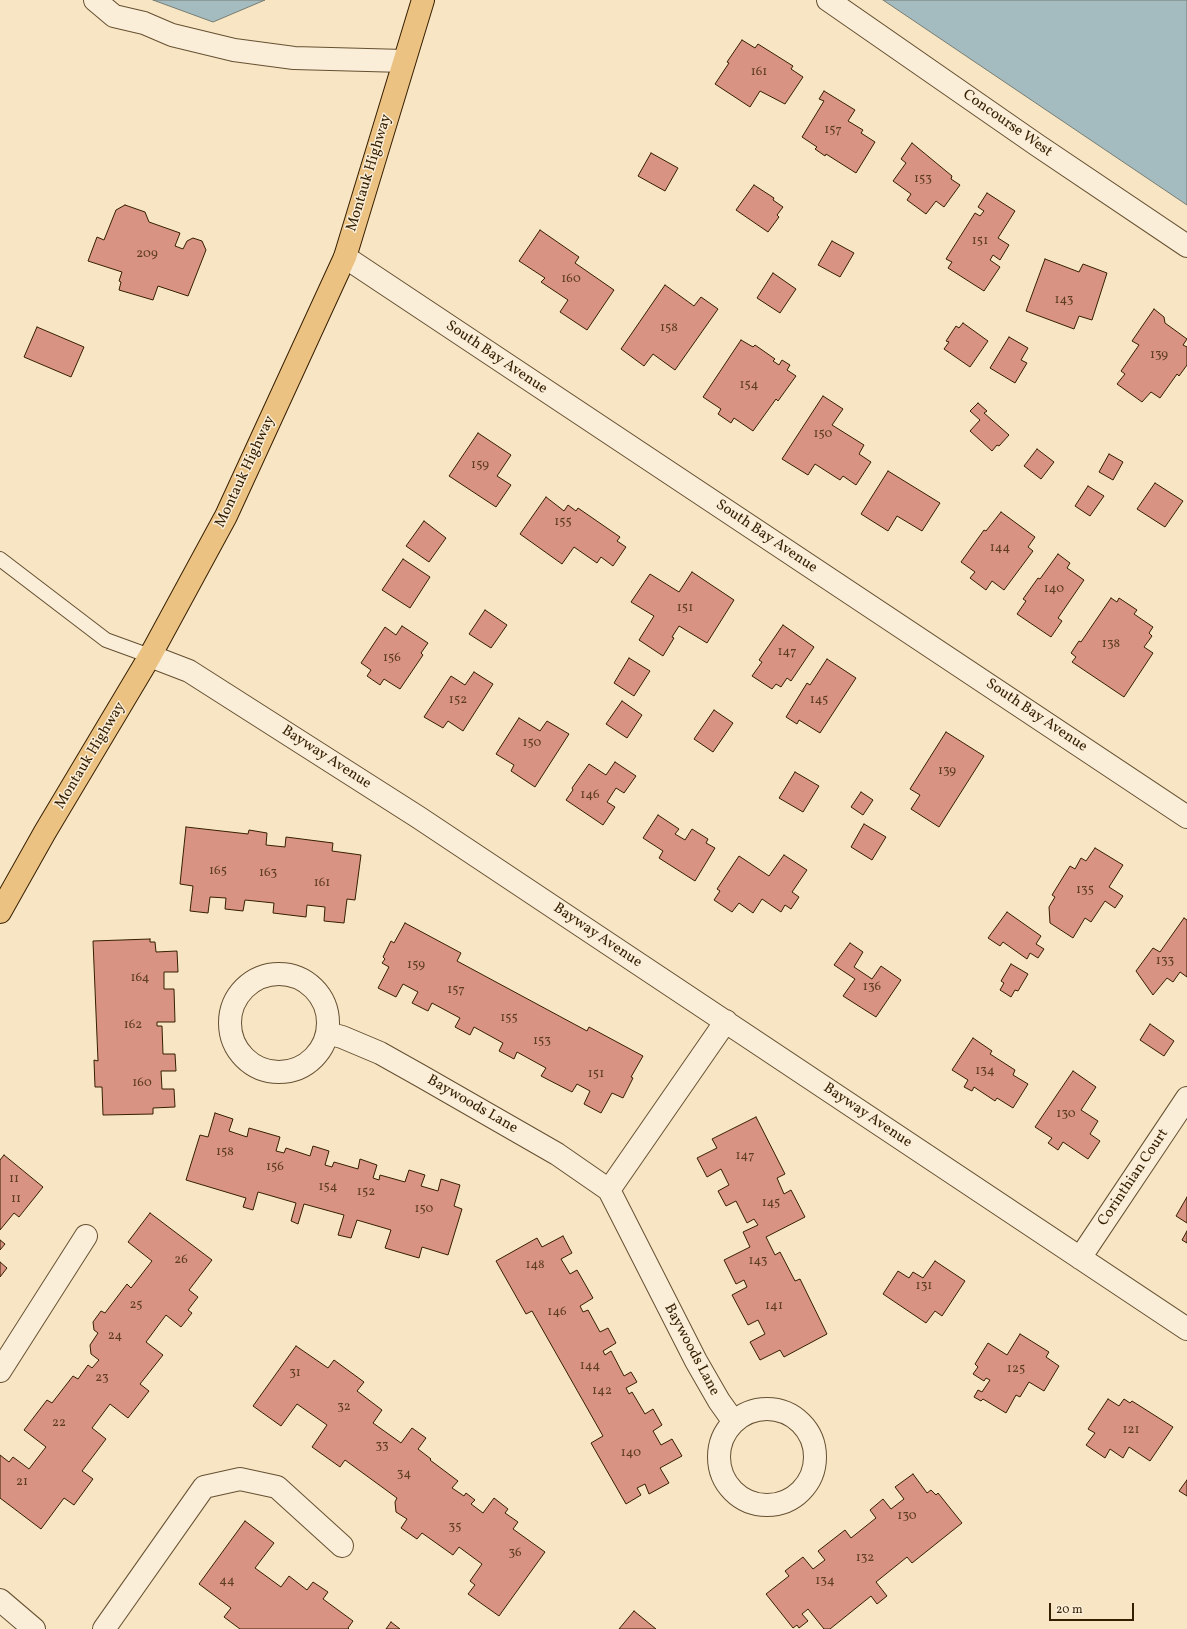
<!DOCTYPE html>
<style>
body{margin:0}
#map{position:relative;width:1187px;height:1629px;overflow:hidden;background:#f7e5c4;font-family:Vollkorn,serif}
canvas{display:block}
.scale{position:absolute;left:1049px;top:1603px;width:85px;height:18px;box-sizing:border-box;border:2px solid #361f00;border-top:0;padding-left:5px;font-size:12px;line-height:14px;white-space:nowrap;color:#361f00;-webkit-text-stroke:3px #faeed9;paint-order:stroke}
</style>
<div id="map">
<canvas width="1187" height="1629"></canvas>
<div class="scale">20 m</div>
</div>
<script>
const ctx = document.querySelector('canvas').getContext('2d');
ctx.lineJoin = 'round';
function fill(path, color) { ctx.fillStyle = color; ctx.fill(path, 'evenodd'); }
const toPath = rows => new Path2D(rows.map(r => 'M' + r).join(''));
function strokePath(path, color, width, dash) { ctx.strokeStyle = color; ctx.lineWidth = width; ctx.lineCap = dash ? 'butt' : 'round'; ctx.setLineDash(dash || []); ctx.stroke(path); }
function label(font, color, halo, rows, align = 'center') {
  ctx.font = font + ' Vollkorn,serif'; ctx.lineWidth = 3; ctx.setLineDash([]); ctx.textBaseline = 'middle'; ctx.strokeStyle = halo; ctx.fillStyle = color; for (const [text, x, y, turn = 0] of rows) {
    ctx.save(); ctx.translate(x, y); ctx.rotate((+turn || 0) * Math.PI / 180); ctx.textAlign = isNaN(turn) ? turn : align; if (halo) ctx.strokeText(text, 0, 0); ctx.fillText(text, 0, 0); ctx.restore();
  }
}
const water = toPath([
 [153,0,265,0,213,22,153,0],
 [883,0,1187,0,1187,205,883,0]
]);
const building = toPath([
 [742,40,755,48,758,44,793,66,791,69,803,77,785,104,760,91,750,107,715,84,729,63,727,62,742,40],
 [824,91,855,110,848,121,863,130,861,133,875,142,856,173,826,154,825,156,815,149,817,147,802,137,824,101,819,99,824,91],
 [912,143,952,176,951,179,960,185,944,207,936,201,926,214,907,200,911,194,893,181,906,163,901,159,912,143],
 [651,153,678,168,665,191,638,176,651,153],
 [754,185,774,198,773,200,783,207,777,215,779,217,768,232,736,210,754,185],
 [987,193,1015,211,998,238,1009,245,1000,260,993,255,990,260,1000,267,984,291,948,268,952,262,946,259,975,213,980,216,984,211,978,207,987,193],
 [125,205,145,212,149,222,180,233,175,246,183,249,187,241,193,238,202,241,206,250,188,296,158,286,153,300,119,290,121,282,119,281,122,272,88,261,97,237,104,240,116,210,125,205],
 [540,230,579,257,575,263,614,290,587,330,560,312,568,300,541,282,545,278,519,261,540,230],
 [832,241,854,253,840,277,818,265,832,241],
 [1045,259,1079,272,1083,264,1107,273,1092,320,1079,316,1074,329,1026,311,1045,259],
 [773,273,796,289,780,313,757,298,773,273],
 [665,285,694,306,701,297,718,309,675,370,653,354,644,366,621,349,665,285],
 [1154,309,1164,317,1165,323,1187,339,1183,345,1187,347,1187,365,1179,376,1177,374,1160,398,1151,392,1142,402,1117,384,1125,374,1121,371,1139,345,1132,341,1154,309],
 [963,323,988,341,970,367,944,349,949,342,946,341,956,326,959,328,963,323],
 [37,327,84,347,71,377,24,357,37,327],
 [1009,337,1028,348,1021,360,1027,363,1015,383,990,368,1009,337],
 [741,340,753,347,755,345,775,359,773,361,779,365,782,360,790,365,787,370,796,376,778,401,776,399,753,431,734,418,731,423,718,414,721,409,703,397,741,340],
 [823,396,843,409,832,425,864,445,859,454,871,462,856,485,843,476,840,480,815,464,808,475,782,459,823,396],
 [978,403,987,411,984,413,1009,435,999,446,997,445,992,451,970,431,980,420,970,411,978,403],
 [478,433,511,455,497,476,511,485,496,507,449,476,478,433],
 [1037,449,1054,462,1041,479,1024,466,1037,449],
 [1109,454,1123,462,1113,480,1099,472,1109,454],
 [888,471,940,503,922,531,897,516,888,531,861,514,888,471],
 [1155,483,1183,501,1165,527,1137,509,1155,483],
 [1088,486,1104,496,1090,516,1075,506,1088,486],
 [546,497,564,511,568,505,576,511,578,508,620,537,617,541,626,547,613,566,601,557,597,563,574,547,562,564,520,534,546,497],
 [1001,512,1035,537,1028,547,1033,551,1004,590,992,581,986,590,970,578,975,572,961,562,984,530,986,531,1001,512],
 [424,521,446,538,429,562,406,546,424,521],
 [1058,554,1070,563,1067,568,1084,580,1058,618,1062,621,1051,637,1017,614,1026,601,1023,599,1038,578,1040,579,1058,554],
 [403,559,430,577,410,608,382,590,403,559],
 [692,572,734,600,707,643,679,626,672,637,674,638,663,656,639,640,654,616,631,602,650,574,679,592,692,572],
 [1111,598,1117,602,1119,598,1137,610,1134,614,1153,627,1149,633,1152,636,1144,647,1153,653,1124,697,1072,662,1076,657,1071,653,1079,641,1081,642,1111,598],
 [485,610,507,625,491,648,469,634,485,610],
 [783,625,814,647,791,681,787,678,781,687,776,684,772,689,752,676,762,662,759,660,783,625],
 [402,626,428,643,421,653,423,655,400,689,384,679,380,685,367,676,371,670,361,663,385,627,396,635,402,626],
 [629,658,650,671,634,696,614,683,629,658],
 [827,659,856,678,820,733,799,720,797,724,786,717,807,683,810,685,827,659],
 [474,672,493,684,463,731,448,721,443,728,424,717,451,676,465,685,474,672],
 [622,701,642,715,627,738,606,724,622,701],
 [714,710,733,723,713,752,694,739,714,710],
 [519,718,540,731,547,721,569,734,535,787,511,771,514,765,496,754,519,718],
 [946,732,984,756,939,827,911,809,920,795,910,789,946,732],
 [615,762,636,776,624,793,616,788,607,802,615,807,603,825,566,800,573,790,572,788,589,764,606,775,615,762],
 [795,772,819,786,803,812,779,798,795,772],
 [861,792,873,800,863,815,851,807,861,792],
 [658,815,679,829,675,834,685,840,692,829,708,839,706,843,715,848,695,881,659,858,663,851,643,838,658,815],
 [864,824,886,837,872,860,851,847,864,824],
 [186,827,248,834,249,830,267,833,266,845,285,847,286,837,333,843,332,851,361,855,355,900,347,899,344,923,324,921,325,907,307,905,306,917,273,913,274,903,245,900,243,911,225,909,226,898,210,897,208,913,190,911,193,886,180,884,186,827],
 [1095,848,1123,865,1109,887,1123,896,1115,908,1105,901,1091,922,1085,918,1073,938,1050,923,1049,907,1055,897,1052,895,1070,866,1075,869,1081,858,1086,861,1095,848],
 [784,855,807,870,792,892,799,897,791,909,785,905,781,912,762,899,753,913,739,903,732,912,714,900,720,891,717,889,739,856,769,876,784,855],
 [1007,912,1041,936,1036,944,1044,949,1038,958,1030,953,1027,959,1003,942,1000,946,988,938,1007,912],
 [1184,918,1187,920,1187,977,1180,972,1173,982,1167,978,1153,995,1136,971,1153,948,1160,952,1184,918],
 [405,923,461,953,457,961,587,1031,589,1027,643,1056,631,1077,633,1078,623,1098,612,1093,601,1113,584,1104,590,1091,577,1084,572,1092,541,1076,546,1068,517,1052,514,1059,499,1051,503,1043,474,1027,470,1035,455,1027,460,1018,432,1003,428,1011,412,1003,418,992,403,984,396,997,378,988,389,967,382,963,385,959,383,957,391,941,394,943,405,923],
 [150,939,150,942,155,942,156,952,177,951,178,972,164,972,164,989,174,989,175,1022,157,1022,157,1026,162,1026,163,1054,175,1054,176,1071,161,1071,162,1089,174,1089,175,1107,153,1108,153,1114,103,1115,102,1087,95,1087,94,1060,98,1061,93,941,150,939],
 [850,943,863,952,854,967,872,979,881,966,901,980,876,1017,843,996,855,979,834,965,850,943],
 [1011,964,1028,974,1018,991,1015,990,1011,997,1000,990,1004,983,1001,981,1011,964],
 [1150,1024,1174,1041,1164,1056,1140,1040,1150,1024],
 [973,1038,992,1051,990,1054,1015,1070,1013,1075,1028,1084,1013,1108,997,1098,995,1101,974,1087,972,1091,964,1087,968,1080,952,1070,973,1038],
 [1073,1071,1096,1087,1081,1110,1098,1121,1090,1134,1100,1141,1088,1159,1063,1142,1058,1150,1048,1143,1052,1138,1035,1127,1073,1071],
 [215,1113,233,1119,229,1131,247,1137,249,1128,280,1137,276,1151,284,1153,286,1148,310,1156,313,1146,329,1151,325,1165,332,1167,334,1162,358,1169,360,1159,377,1165,373,1178,379,1180,380,1175,405,1182,409,1170,425,1175,421,1186,438,1191,441,1179,460,1185,454,1206,462,1209,448,1255,422,1247,419,1258,385,1248,391,1230,357,1220,351,1238,338,1235,344,1215,304,1204,298,1224,291,1221,296,1203,258,1192,253,1210,243,1207,246,1198,186,1180,200,1135,208,1137,215,1113],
 [756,1117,785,1174,777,1178,784,1194,791,1190,805,1217,766,1237,775,1255,780,1252,795,1281,800,1279,827,1334,784,1357,780,1350,760,1360,750,1342,765,1334,758,1320,748,1325,732,1295,747,1287,744,1280,736,1284,724,1260,750,1247,743,1232,758,1225,754,1219,747,1223,736,1201,726,1206,718,1191,729,1185,721,1169,707,1177,697,1158,717,1148,712,1139,756,1117],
 [4,1155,43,1187,19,1217,14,1213,0,1230,0,1160,4,1155],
 [1187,1197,1187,1223,1176,1216,1187,1197],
 [150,1213,212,1260,189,1290,198,1297,188,1310,192,1313,181,1327,166,1315,146,1342,163,1355,140,1384,149,1391,128,1418,110,1404,92,1428,106,1439,82,1471,93,1479,74,1505,64,1498,41,1529,0,1498,0,1455,9,1462,13,1457,29,1469,46,1447,24,1430,47,1400,52,1403,73,1376,78,1379,88,1365,92,1368,99,1360,91,1354,90,1345,98,1333,94,1330,93,1322,101,1311,105,1313,127,1284,131,1288,152,1261,128,1242,150,1213],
 [1187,1231,1187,1243,1182,1240,1187,1231],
 [563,1236,572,1253,561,1259,570,1274,577,1270,593,1298,580,1306,583,1312,588,1310,600,1332,608,1328,616,1343,603,1351,605,1355,611,1351,624,1376,631,1372,637,1382,626,1388,629,1394,632,1392,645,1414,653,1409,662,1425,653,1431,661,1445,672,1439,682,1456,660,1468,669,1483,649,1494,645,1484,637,1488,641,1495,626,1504,591,1443,603,1436,532,1311,526,1314,496,1261,537,1238,542,1247,563,1236],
 [0,1240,5,1244,0,1250,0,1240],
 [935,1261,965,1281,942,1316,935,1311,926,1323,883,1294,898,1271,909,1278,913,1272,923,1278,935,1261],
 [0,1262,7,1268,0,1277,0,1262],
 [1020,1334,1049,1352,1046,1357,1059,1366,1044,1391,1029,1382,1020,1397,1016,1395,1006,1413,983,1399,981,1401,974,1397,978,1390,982,1392,990,1380,986,1378,984,1381,973,1374,978,1367,975,1364,988,1343,1007,1355,1020,1334],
 [296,1346,328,1368,334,1360,364,1382,357,1391,382,1410,373,1423,401,1443,412,1428,426,1438,418,1449,431,1459,430,1460,458,1481,452,1488,464,1496,466,1493,475,1500,471,1504,483,1513,494,1498,508,1509,505,1513,518,1522,513,1529,545,1552,499,1616,468,1594,475,1585,470,1581,482,1564,459,1547,453,1555,422,1533,417,1539,401,1528,407,1519,396,1512,395,1502,397,1498,345,1460,340,1467,312,1447,327,1425,297,1404,281,1426,253,1406,296,1346],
 [1108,1399,1119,1406,1124,1399,1130,1403,1132,1401,1173,1427,1150,1461,1129,1447,1123,1458,1110,1449,1105,1458,1086,1445,1095,1433,1088,1429,1108,1399],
 [913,1474,927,1493,931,1490,936,1495,938,1493,962,1523,912,1563,907,1557,876,1582,887,1596,877,1604,871,1596,830,1629,824,1629,808,1609,802,1614,808,1621,799,1628,797,1625,793,1628,766,1594,789,1576,785,1571,803,1557,813,1569,825,1560,818,1551,845,1530,851,1538,876,1518,870,1510,883,1499,891,1509,904,1499,895,1487,913,1474],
 [1187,1480,1187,1496,1179,1491,1187,1480],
 [245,1521,274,1543,255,1568,281,1587,289,1576,307,1590,313,1582,328,1592,323,1599,353,1621,348,1628,349,1629,240,1629,224,1617,231,1608,199,1584,245,1521],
 [634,1611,656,1629,619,1629,634,1611],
 [391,1622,400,1629,386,1629,391,1622]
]);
const lane = toPath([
 [0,559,106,640,150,656]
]);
const street = toPath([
 [95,0,114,16,144,23,172,35,234,50,294,58,404,61],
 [828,0,1037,145,1187,246],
 [345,257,1187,817],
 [150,656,189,671,418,817,1187,1329],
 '230 1023a49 49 0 1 1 98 0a49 49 0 1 1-98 0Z',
 [327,1033,342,1037,380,1053,421,1076,557,1154,609,1190,696,1361,719,1401,734,1422],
 [609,1190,726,1021],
 [1080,1258,1187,1098],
 [0,1371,86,1236],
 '719 1457a48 48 0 1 1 96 0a48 48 0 1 1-96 0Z',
 [0,1600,34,1629],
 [104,1629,204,1487,240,1479,277,1487,342,1546]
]);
const primary = toPath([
 [0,912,45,832,150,656,226,516,345,257,423,0]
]);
const numberNames = [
 ["161",759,73],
 ["157",833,131],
 ["153",923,180],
 ["151",980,242],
 ["209",147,255],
 ["160",571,280],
 ["143",1064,301],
 ["158",669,329],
 ["139",1159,356],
 ["154",749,386],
 ["150",823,435],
 ["159",480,466],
 ["155",563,523],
 ["144",1000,549],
 ["140",1054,590],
 ["151",685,609],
 ["138",1111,645],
 ["147",787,653],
 ["156",392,659],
 ["152",458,701],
 ["145",819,701],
 ["150",532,744],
 ["139",947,772],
 ["146",590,796],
 ["165",218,872],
 ["163",268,874],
 ["161",322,884],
 ["135",1085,891],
 ["133",1165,962],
 ["159",416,966],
 ["164",140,979],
 ["136",872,988],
 ["157",456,991],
 ["155",509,1019],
 ["162",133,1026],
 ["153",542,1042],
 ["134",985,1072],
 ["151",596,1075],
 ["160",142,1084],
 ["130",1066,1115],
 ["158",225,1153],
 ["147",745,1157],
 ["156",275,1168],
 ["11",14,1180],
 ["154",328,1188],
 ["152",366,1193],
 ["11",16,1200],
 ["145",771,1204],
 ["150",424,1210],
 ["26",181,1261],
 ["143",758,1262],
 ["148",535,1266],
 ["131",924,1287],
 ["25",136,1306],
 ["141",774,1307],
 ["146",557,1313],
 ["24",115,1337],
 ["144",590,1367],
 ["125",1016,1370],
 ["31",295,1374],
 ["23",102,1379],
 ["142",602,1392],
 ["32",344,1408],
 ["22",59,1424],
 ["121",1131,1431],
 ["33",382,1447],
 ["140",631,1454],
 ["34",404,1475],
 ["21",22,1483],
 ["130",907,1517],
 ["35",455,1528],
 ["36",515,1554],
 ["132",865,1559],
 ["44",227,1582],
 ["134",825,1582]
];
const streetNames = [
 ["Concourse West",1007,124,35],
 ["Montauk Highway",370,173,-73],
 ["South Bay Avenue",496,358,34],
 ["Montauk Highway",246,472,-65],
 ["South Bay Avenue",766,537,34],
 ["South Bay Avenue",1036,716,34],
 ["Montauk Highway",91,756,-59],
 ["Bayway Avenue",326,758,33],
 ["Bayway Avenue",597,936,34],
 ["Baywoods Lane",472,1105,30],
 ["Bayway Avenue",867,1116,34],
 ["Corinthian Court",1134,1178,-56],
 ["Baywoods Lane",691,1350,62]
];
fill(water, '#a4bcc0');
strokePath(water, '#787d73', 1);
fill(building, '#d89382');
strokePath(building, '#361f00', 1);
strokePath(lane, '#665031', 16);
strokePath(street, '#665031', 24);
strokePath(primary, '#361f00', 24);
strokePath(lane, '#faeed9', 14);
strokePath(street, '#faeed9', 22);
strokePath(primary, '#ecc282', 22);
label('13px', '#5e3c20', null, numberNames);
label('15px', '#361f00', '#faeed9', streetNames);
</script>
